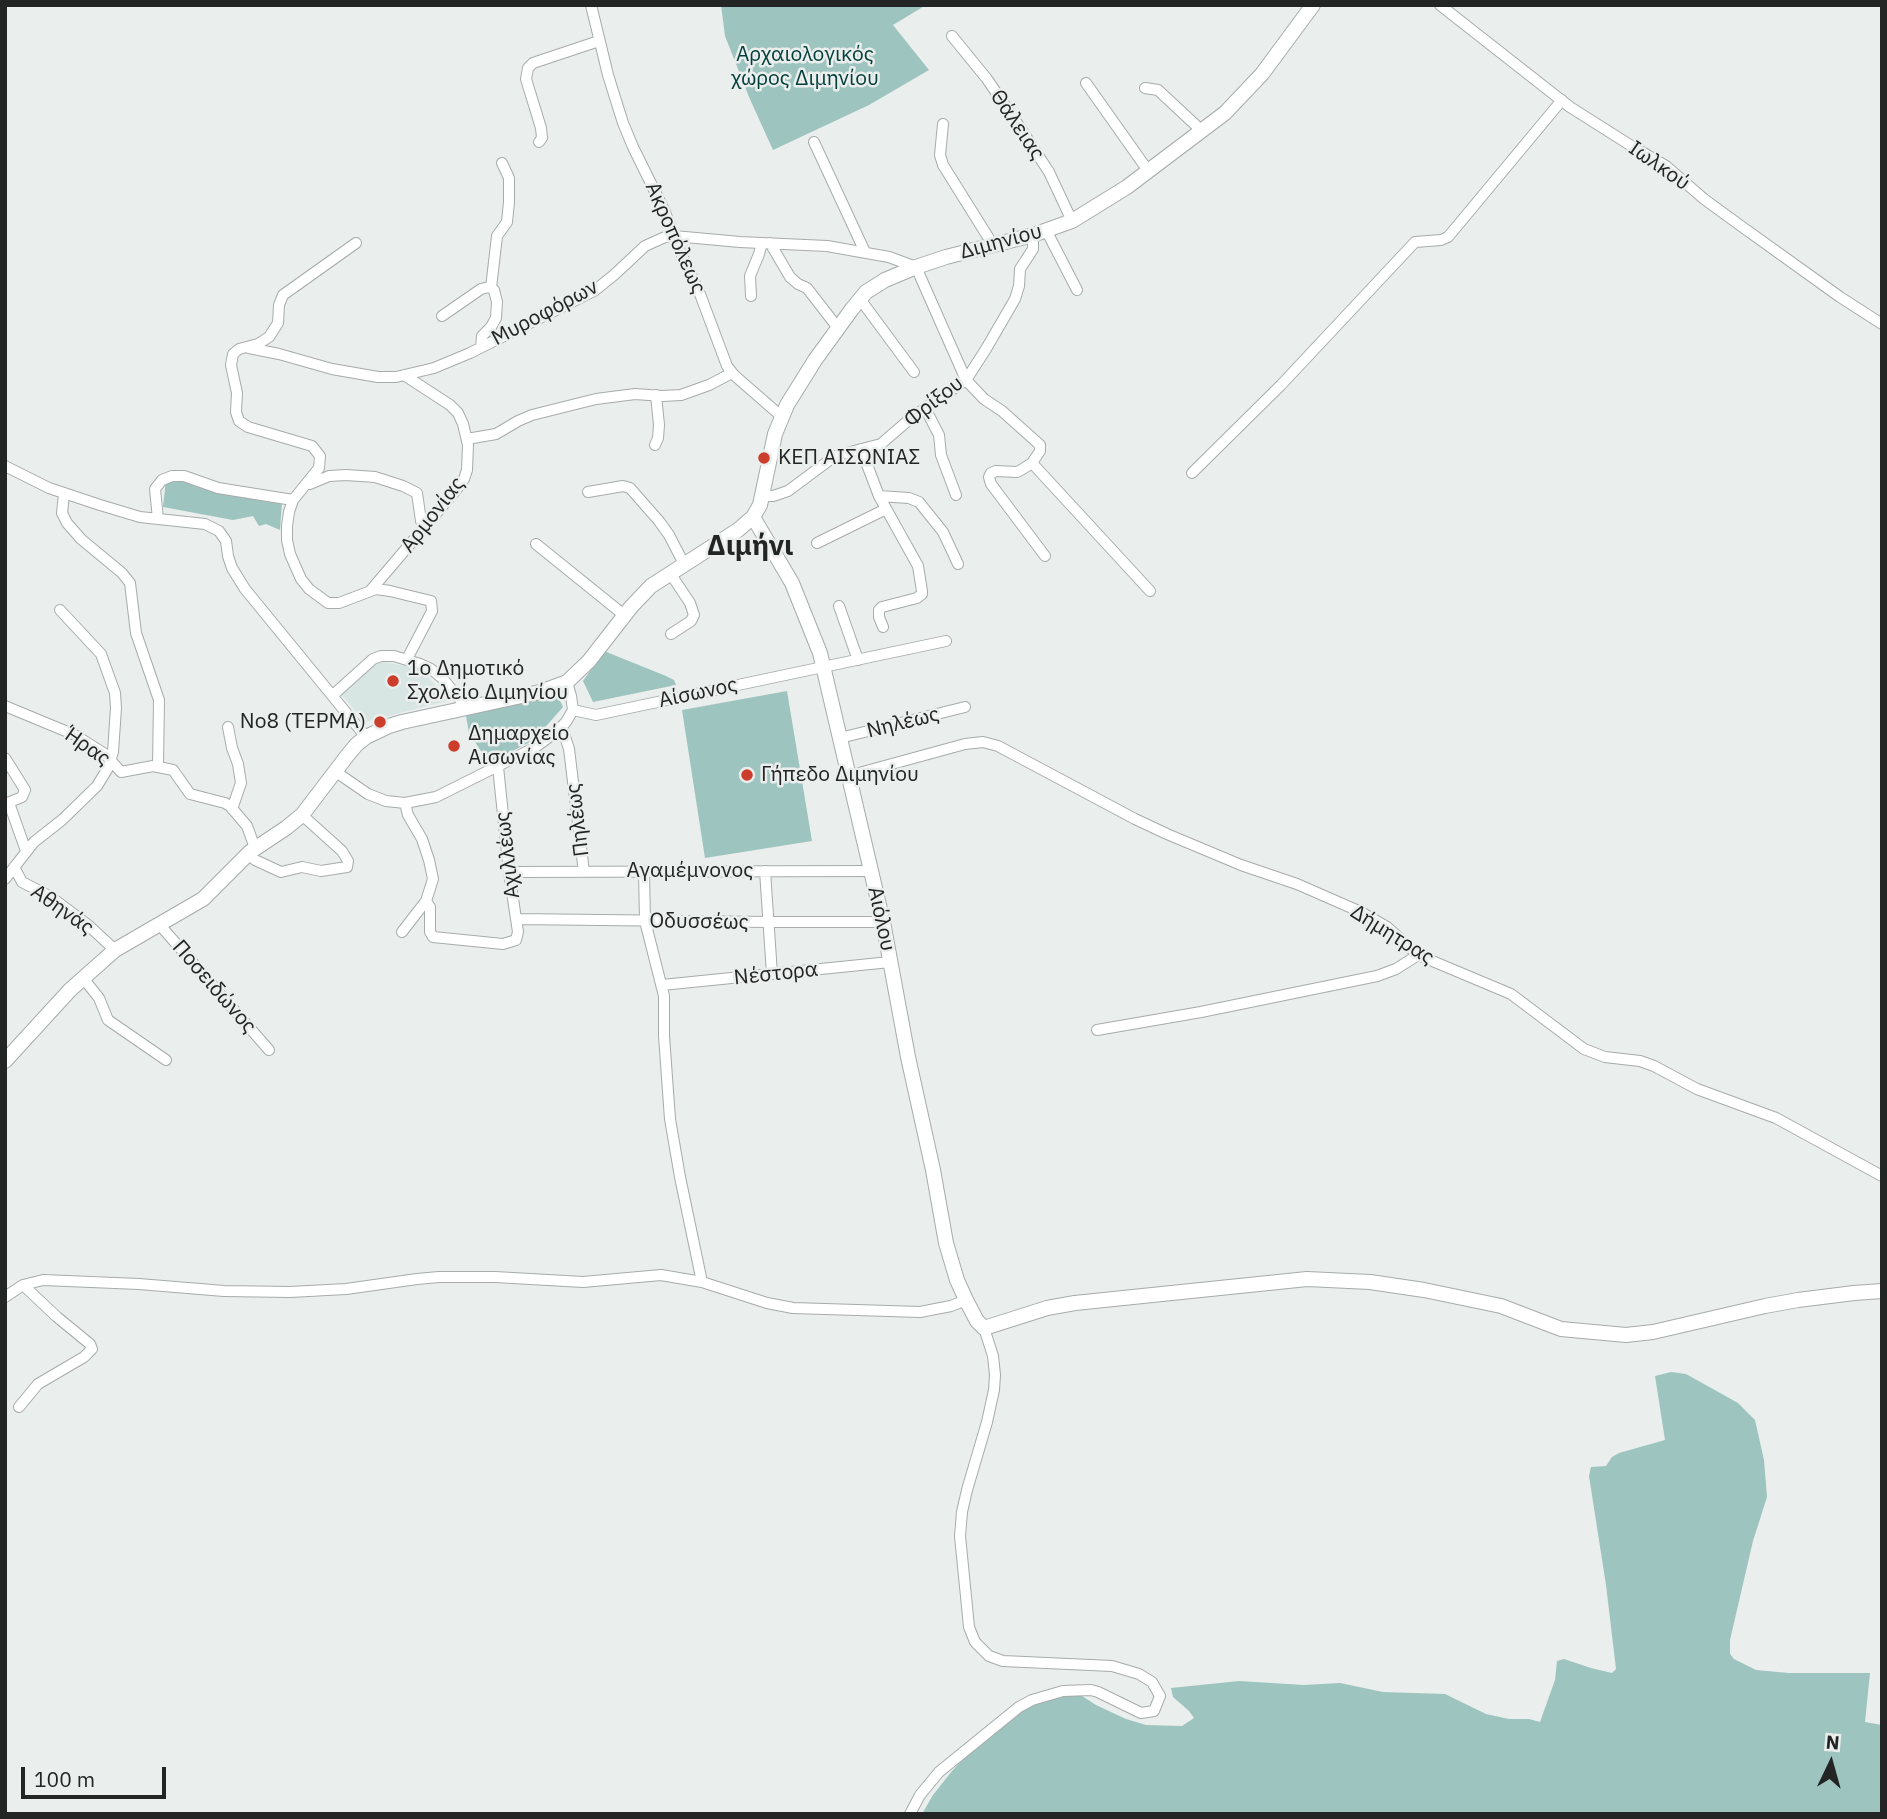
<!DOCTYPE html>
<meta charset="utf-8">
<style>
body{margin:0}
#map{position:relative;width:1887px;height:1819px;overflow:hidden;background:#eaeeed;font-family:"IBM Plex Sans",sans-serif}
canvas{display:block}
.frame{position:absolute;inset:0;border:7px solid #232424;pointer-events:none}
.north{position:absolute;left:1796px;top:1728px;width:70px;height:70px;-webkit-text-stroke:5px #eaeeed;paint-order:stroke;rotate:5deg;font-size:19px;font-weight:700;line-height:28px;text-align:center;color:#232424}
.north::after{content:'';display:block;margin:auto;width:24px;height:32px;background:#232424;clip-path:polygon(50% 0,100% 100%,50% 72%,0 100%)}
.scale{position:absolute;left:21px;top:1767px;width:145px;height:32px;box-sizing:border-box;border:4px solid #232424;border-top:0;padding-left:9px;font-size:21px;line-height:24px;white-space:nowrap;color:#232424;-webkit-text-stroke:5px #eaeeed;paint-order:stroke}
</style>
<div id="map">
<canvas width="1887" height="1819"></canvas>
<div class="frame"></div>
<div class="north">N</div>
<div class="scale">100 m</div>
</div>
<script>
const ctx = document.querySelector('canvas').getContext('2d');
ctx.lineJoin = 'round';
function fill(path, color) { ctx.fillStyle = color; ctx.fill(path, 'evenodd'); }
const toPath = rows => new Path2D(rows.map(r => 'M' + r).join(''));
function strokePath(path, color, width, dash) { ctx.strokeStyle = color; ctx.lineWidth = width; ctx.lineCap = dash ? 'butt' : 'round'; ctx.setLineDash(dash || []); ctx.stroke(path); }
function label(font, color, halo, rows, align = 'center') {
  ctx.font = font + ' "IBM Plex Sans",sans-serif'; ctx.lineWidth = 5; ctx.setLineDash([]); ctx.textBaseline = 'middle'; ctx.strokeStyle = halo; ctx.fillStyle = color; for (const [text, x, y, turn = 0] of rows) {
    ctx.save(); ctx.translate(x, y); ctx.rotate((+turn || 0) * Math.PI / 180); ctx.textAlign = isNaN(turn) ? turn : align; if (halo) ctx.strokeText(text, 0, 0); ctx.fillText(text, 0, 0); ctx.restore();
  }
}
const built = toPath([
 [380,661,420,669,450,700,365,722,340,693]
]);
const green = toPath([
 [721,5,926,5,893,25,929,70,869,105,773,150,749,97,725,36],
 [175,477,282,503,280,530,266,524,259,526,253,516,233,520,163,507,166,480],
 [604,651,666,676,674,680,676,685,593,702,583,681],
 [787,691,812,841,705,858,682,710],
 [553,695,559,698,563,707,534,740,489,763,469,733,466,716],
 [1671,1372,1686,1374,1738,1403,1755,1420,1764,1460,1767,1497,1753,1541,1730,1640,1730,1654,1734,1659,1756,1670,1789,1673,1870,1673,1865,1722,1882,1725,1882,1814,922,1814,933,1795,952,1771,969,1753,1025,1708,1041,1702,1075,1694,1082,1696,1096,1705,1126,1719,1146,1725,1182,1726,1194,1718,1189,1711,1173,1697,1171,1688,1239,1681,1304,1685,1340,1683,1383,1692,1445,1694,1486,1714,1509,1719,1529,1719,1540,1722,1555,1680,1557,1661,1564,1659,1591,1668,1612,1673,1616,1669,1606,1585,1589,1476,1591,1467,1606,1466,1612,1457,1619,1453,1665,1440,1655,1376]
]);
const street = toPath([
 [591,5,608,75,623,123,633,147,665,212,676,242,700,294,727,366,734,375,781,416],
 [1440,5,1570,107,1630,145,1666,166,1704,199,1741,226,1840,297,1882,324],
 [952,36,987,79,1019,126,1049,172,1072,221],
 [1086,83,1149,172],
 [1145,88,1158,90,1202,131],
 [943,124,940,155,943,165,993,245],
 [539,142,542,138,541,128,526,79,528,68,533,63,599,41],
 [814,142,865,252],
 [1046,230,1077,290],
 [356,243,283,295,279,305,278,323,269,337,258,344,239,349,233,354,231,365,237,393,236,412,239,421,248,427,312,446,320,456,319,468,293,500,289,512,287,526,287,540,290,554,301,579,309,589,328,603,339,603,376,589,390,591,431,601,432,611,407,659],
 [770,243,790,277,798,284,807,288,838,328],
 [491,288,497,236,507,222,509,202,509,178,502,163],
 [751,296,750,276,759,254,762,243],
 [860,299,914,372],
 [442,316,481,289,489,287,494,290,497,302,496,318,491,327,482,336,481,347],
 [249,348,279,354,332,369,378,377,396,377,434,368,470,353,594,291,614,275,645,246,665,237,674,236,740,242,827,246,889,257,916,267,966,380,984,399,1002,411,1040,445,1040,451,1032,463,1021,470,1017,472,996,471,991,473,989,477,991,484,1045,556],
 [925,408,939,435,941,455,956,495],
 [467,439,496,434,518,421,532,415,596,399,635,394,663,396,681,395,709,385,732,373],
 [655,445,658,438,659,425,656,395],
 [861,449,879,496,918,566,922,591,922,594,917,598,882,607,879,610,879,617,883,627],
 [1032,463,1150,591],
 [5,466,49,488,100,505,140,517,205,524,219,531,226,541,228,556,232,568,245,589,366,737],
 [1192,473,1281,385,1415,242,1441,240,1448,237,1562,100],
 [310,484,329,476,346,475,375,477,403,486,417,493,421,521,424,528],
 [588,492,623,486,630,488,659,521,669,535,684,564],
 [64,494,62,513,67,523,81,539,122,573,130,583,136,633,159,700,158,766],
 [762,496,773,496,788,491,835,456,881,444,911,418,966,380,986,349,1015,299,1019,286,1020,269,1033,249,1033,235],
 [879,496,909,498,919,502,943,532,958,564],
 [158,519,155,489,162,480,172,476,184,476,218,488,293,500],
 [817,543,886,509],
 [536,544,624,615],
 [670,573,690,603,694,615,691,621,671,634],
 [371,590,456,490,464,479,467,470,468,445,463,424,458,413,450,405,404,375],
 [839,606,858,660],
 [333,695,373,659,381,656,394,656,420,664,431,669,443,679,467,708],
 [5,706,75,735,105,754,121,772,153,766,173,770,190,794,225,803,230,806,247,826,255,848],
 [573,710,596,715,946,641],
 [228,727,232,748,238,764,241,783,232,809],
 [562,727,569,749,584,872],
 [840,738,965,707],
 [5,758,25,790,22,797,5,804],
 [336,772,368,794,386,801,405,803,436,797,534,748,555,733,566,722,573,710,571,696,567,682],
 [848,776,965,744,983,742,998,746,1135,819,1167,834,1241,865,1297,884,1361,912,1387,927,1418,955,1511,994,1584,1049,1605,1057,1640,1061,1654,1066,1697,1089,1776,1118,1882,1176],
 [9,803,26,851],
 [248,854,255,860,281,872,302,867,321,871,347,867,348,861,342,851,302,815],
 [14,867,22,882,51,897,88,925,115,950],
 [765,871,772,974],
 [509,872,871,871],
 [644,872,645,921,664,996,664,1036,670,1119,680,1177,702,1282],
 [5,879,34,842,62,820,97,786,108,768,113,752,116,708,115,693,101,654,60,610],
 [426,901,430,907,430,932,433,937,503,944,516,940,518,932,509,872,498,767],
 [516,919,769,922,883,922],
 [159,924,269,1050],
 [402,932,426,901,433,879,429,860,422,839,408,815,405,803],
 [83,978,99,998,108,1020,166,1060],
 [662,985,890,962],
 [1097,1030,1201,1012,1377,976,1396,969,1418,955],
 [5,1297,23,1285,43,1280,139,1284,224,1291,290,1292,346,1289,417,1279,439,1277,495,1277,583,1282,661,1275,702,1282,767,1303,793,1308,920,1312,951,1306,966,1300],
 [19,1407,38,1384,84,1357,92,1349,90,1344,57,1317,23,1285],
 [910,1814,920,1795,939,1772,1019,1707,1032,1700,1063,1691,1091,1690,1098,1692,1141,1713,1154,1711,1160,1696,1152,1682,1139,1674,1112,1666,1003,1661,989,1656,975,1642,969,1627,960,1536,962,1512,967,1490,987,1422,994,1390,995,1375,993,1356,984,1328]
]);
const secondary = toPath([
 [753,517,792,583,820,653,883,922,908,1057,933,1170,946,1243,957,1280,966,1300,977,1321,984,1328,1047,1308,1075,1303,1307,1279,1370,1282,1424,1290,1501,1306,1561,1329,1626,1335,1653,1332,1765,1306,1798,1300,1854,1293,1882,1291],
 [5,1061,70,990,115,950,203,899,250,852,286,828,302,815,347,756,356,745,366,737,389,726,402,722,540,692,567,682,589,661,631,607,651,586,738,530,753,517,760,505,775,434,787,405,815,360,852,309,866,292,885,280,916,267,946,257,1033,235,1072,221,1127,187,1225,113,1262,74,1313,5]
]);
const markers = [
 [764,458,7,"#cb3e2c"],
 [393,681,7,"#cb3e2c"],
 [380,722,7,"#cb3e2c"],
 [454,746,7,"#cb3e2c"],
 [747,775,7,"#cb3e2c"]
];
const parkNames = [
 ["Αρχαιολογικός",805,55],
 ["χώρος Διμηνίου",805,79]
];
const streetNames = [
 ["Θάλειας",1017,125,56],
 ["Ιωλκού",1659,166,35],
 ["Ακροπόλεως",675,238,66],
 ["Διμηνίου",1001,242,-15],
 ["Μυροφόρων",545,313,-28],
 ["Φρίξου",934,402,-38],
 ["Αρμονίας",433,515,-52],
 ["Αίσωνος",698,693,-12],
 ["Νηλέως",903,723,-14],
 ["Ήρας",87,747,35],
 ["Πηλέως",578,820,-97],
 ["Αχιλλέως",508,855,-97],
 ["Αγαμέμνονος",690,871],
 ["Αθηνάς",62,910,35],
 ["Αιόλου",881,919,78],
 ["Οδυσσέως",699,922,1],
 ["Δήμητρας",1392,935,32],
 ["Νέστορα",776,974,-6],
 ["Ποσειδώνος",214,987,49]
];
const poiNames = [
 ["ΚΕΠ ΑΙΣΩΝΙΑΣ",778,458],
 ["1ο Δημοτικό",407,669],
 ["Σχολείο Διμηνίου",407,693],
 ["Νο8 (ΤΕΡΜΑ)",366,722,"right"],
 ["Δημαρχείο",468,734],
 ["Αισωνίας",468,758],
 ["Γήπεδο Διμηνίου",761,775]
];
const districtNames = [
 ["Διμήνι",750,547]
];
fill(built, '#d7e5e3');
fill(green, '#9ec4bf');
strokePath(street, '#a7abab', 12);
strokePath(secondary, '#a7abab', 16);
strokePath(street, '#fff', 10);
strokePath(secondary, '#fff', 14);
for (const [x, y, r, color] of markers) { const dot = new Path2D(); dot.arc(x, y, r, 0, 2 * Math.PI); ctx.fillStyle = color; ctx.fill(dot); strokePath(dot, '#eaeeed', 2.5); }
label('21px', '#033f3a', '#eaeeed', parkNames);
label('21px', '#232424', '#eaeeed', streetNames);
label('21px', '#232424', '#eaeeed', poiNames, 'left');
label('bold 28px', '#232424', '#eaeeed', districtNames);
</script>
